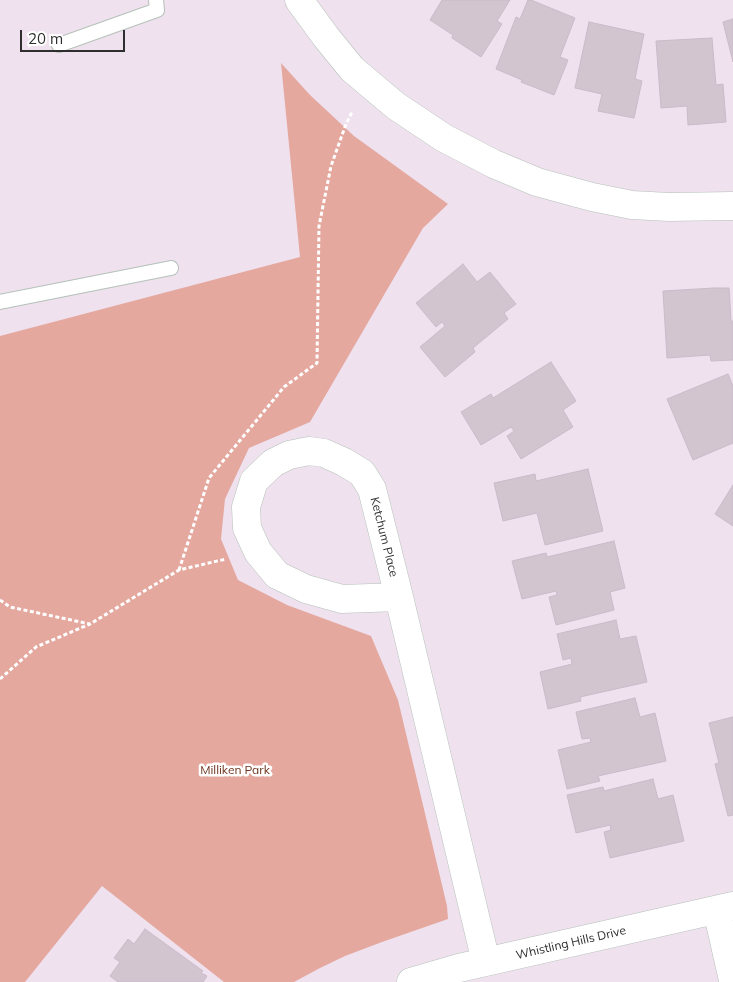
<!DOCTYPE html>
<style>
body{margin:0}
#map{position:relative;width:733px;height:982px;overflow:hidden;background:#efe1ee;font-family:Mulish,sans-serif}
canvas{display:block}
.scale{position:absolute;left:20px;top:30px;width:105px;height:22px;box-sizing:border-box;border:2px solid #2e2e2e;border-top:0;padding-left:6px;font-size:15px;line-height:18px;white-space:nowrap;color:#2e2e2e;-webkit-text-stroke:4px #fff;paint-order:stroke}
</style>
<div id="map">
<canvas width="733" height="982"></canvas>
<div class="scale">20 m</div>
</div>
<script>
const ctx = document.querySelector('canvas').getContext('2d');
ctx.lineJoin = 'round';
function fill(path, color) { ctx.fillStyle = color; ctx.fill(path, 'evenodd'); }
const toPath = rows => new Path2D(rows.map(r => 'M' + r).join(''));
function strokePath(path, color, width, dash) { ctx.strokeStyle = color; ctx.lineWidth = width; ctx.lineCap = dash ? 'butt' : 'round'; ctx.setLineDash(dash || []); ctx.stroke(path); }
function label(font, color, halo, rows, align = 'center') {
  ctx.font = font + ' Mulish,sans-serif'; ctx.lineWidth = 5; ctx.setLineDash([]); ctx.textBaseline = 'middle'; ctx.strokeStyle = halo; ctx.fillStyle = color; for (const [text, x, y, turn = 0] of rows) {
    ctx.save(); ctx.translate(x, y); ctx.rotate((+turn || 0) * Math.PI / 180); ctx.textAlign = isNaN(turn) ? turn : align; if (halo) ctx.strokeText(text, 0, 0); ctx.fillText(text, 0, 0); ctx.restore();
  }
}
const green = toPath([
 [281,63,310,95,354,136,448,204,423,228,310,422,249,448,225,499,221,539,238,580,287,605,371,636,398,700,447,906,448,919,382,942,345,956,320,968,294,982,224,982,102,886,25,982,0,982,0,336,300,257]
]);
const building = toPath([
 [442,0,510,0,497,21,502,24,481,57,452,38,453,35,430,20,442,0],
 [528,0,531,0,575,18,560,57,568,60,554,95,521,82,522,80,496,69,516,17,520,19,528,0],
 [733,19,733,62,723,22,733,19],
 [589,22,644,34,635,79,642,81,634,118,598,111,602,94,575,88,589,22],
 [712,38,716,85,723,84,726,122,688,125,687,106,661,108,656,41,712,38],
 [463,264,477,282,490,272,516,304,504,313,508,319,473,348,475,352,445,377,420,347,445,326,442,322,436,327,416,303,463,264],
 [714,288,729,288,731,321,733,321,733,360,711,361,710,355,667,358,663,291,714,288],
 [551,362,576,401,563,410,573,427,521,459,507,436,514,431,511,427,481,445,461,412,491,394,493,398,551,362],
 [728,374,733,386,733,443,693,460,667,399,728,374],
 [588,469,603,531,545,545,537,513,503,521,494,483,535,474,536,481,588,469],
 [733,485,733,526,715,514,733,485],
 [614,541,625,588,610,592,614,610,556,625,549,597,557,595,556,591,522,599,512,561,546,553,547,557,614,541],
 [616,620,620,639,636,636,647,682,580,697,581,701,548,709,540,672,572,664,571,658,563,660,557,634,616,620],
 [635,698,640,717,655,713,666,761,598,776,600,781,567,789,558,750,591,742,590,738,582,739,576,712,635,698],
 [733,717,733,815,728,816,715,764,719,763,709,723,733,717],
 [653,779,658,799,673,795,684,841,610,858,604,832,611,830,610,825,576,833,567,795,603,787,604,791,653,779],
 [145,929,203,971,201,973,207,976,203,982,118,982,110,976,120,962,114,958,128,939,134,944,145,929]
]);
const path = toPath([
 [179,570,209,478,284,387,317,363,319,226,331,166,346,124,352,112],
 [0,600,10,607,90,624,179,570,226,559],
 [0,679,36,647,90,624]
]);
const lane = toPath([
 [59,45,157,10,156,0],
 [0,302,171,268]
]);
const street = toPath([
 [399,597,342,599,306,589,277,575,258,552,247,528,246,507,254,481,273,463,289,455,309,451,324,453,344,462,362,473,372,489,399,597,486,962],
 [717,910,733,980],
 [411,982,459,968,733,906]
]);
const secondary = toPath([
 [299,0,326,37,352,69,396,106,444,138,494,164,537,182,592,197,632,205,669,207,733,206]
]);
const streetNames = [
 ["Ketchum Place",384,537,76],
 ["Whistling Hills Drive",571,943,-13]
];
const parkNames = [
 ["Milliken Park",235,770]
];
fill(green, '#e4a89f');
fill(building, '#d2c5d0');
strokePath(building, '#cbbac9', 1);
strokePath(lane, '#b4c1b8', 16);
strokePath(street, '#b4c1b8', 29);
strokePath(secondary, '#b4c1b8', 29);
strokePath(path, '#fff', 3, [4, 2.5]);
strokePath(lane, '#fff', 14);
strokePath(street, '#fff', 28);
strokePath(secondary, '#fff', 28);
label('12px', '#2e2e2e', '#fff', streetNames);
label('12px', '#6c321c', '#fff', parkNames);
</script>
